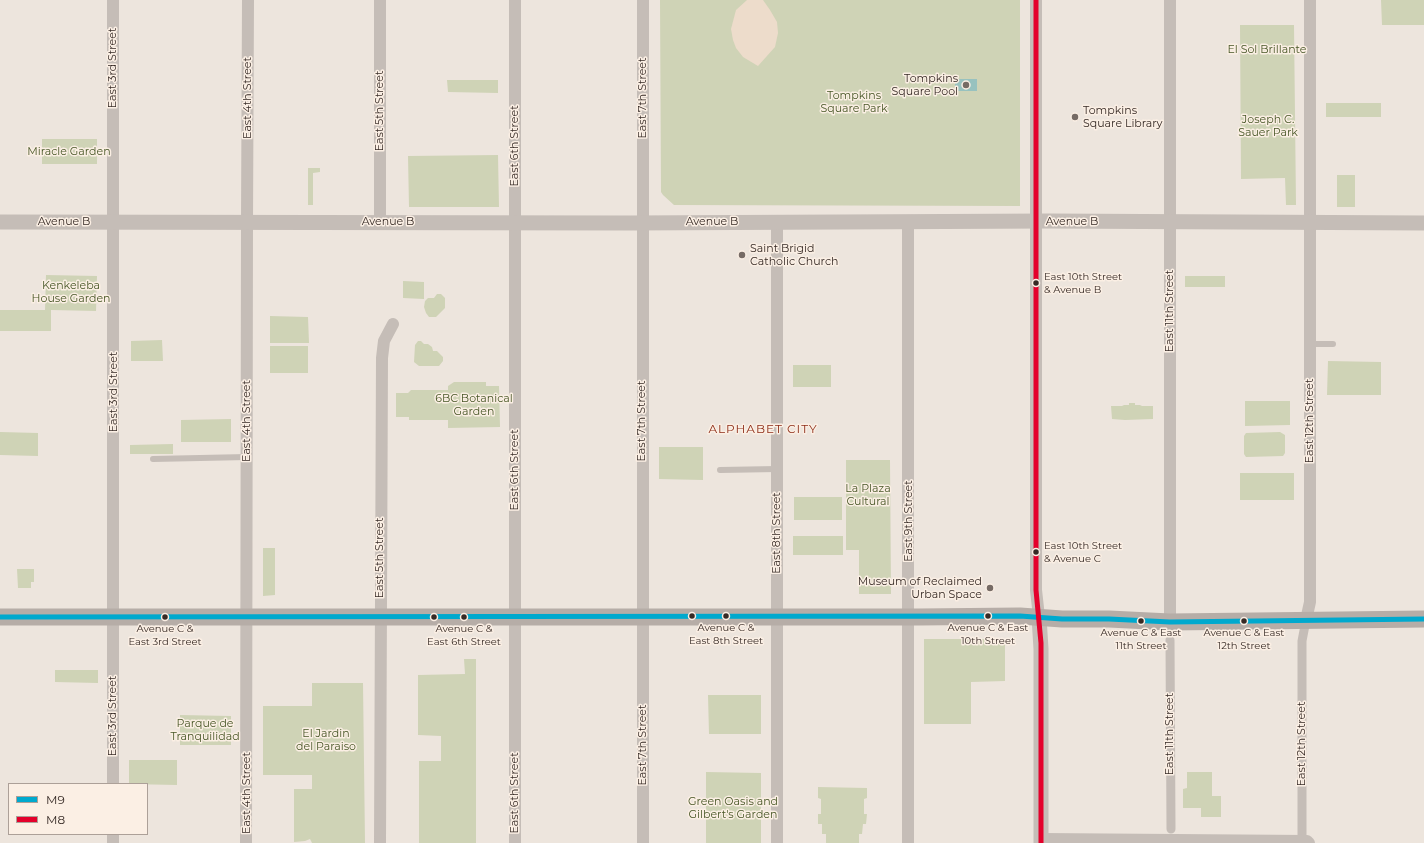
<!DOCTYPE html>
<style>
body{margin:0}
#map{position:relative;width:1424px;height:843px;overflow:hidden;background:#ede5dd;font-family:Montserrat,sans-serif}
canvas{display:block}
.legend{position:absolute;left:8px;top:783px;width:140px;height:52px;box-sizing:border-box;background:#fbefe4;border:1px solid #aca098;margin:0;padding:5px 7px;list-style:none;font-size:12px;color:#362a25}
.legend li{display:flex;align-items:center;gap:8px;height:20px}
.legend b{width:20px;border:1px solid #aca098}
</style>
<div id="map">
<canvas width="1424" height="843"></canvas>
<ul class="legend">
<li><b style="height:5px;background:#00a9ce"></b>M9</li>
<li><b style="height:5px;background:#e4002b"></b>M8</li>
</ul>
</div>
<script>
const ctx = document.querySelector('canvas').getContext('2d');
ctx.lineJoin = 'round';
function fill(path, color) { ctx.fillStyle = color; ctx.fill(path, 'evenodd'); }
const toPath = rows => new Path2D(rows.map(r => 'M' + r).join(''));
function strokePath(path, color, width, dash) { ctx.strokeStyle = color; ctx.lineWidth = width; ctx.lineCap = dash ? 'butt' : 'round'; ctx.setLineDash(dash || []); ctx.stroke(path); }
function label(font, color, halo, rows, align = 'center') {
  ctx.font = font + ' Montserrat,sans-serif'; ctx.lineWidth = 3; ctx.setLineDash([]); ctx.textBaseline = 'middle'; ctx.strokeStyle = halo; ctx.fillStyle = color; for (const [text, x, y, turn = 0] of rows) {
    ctx.save(); ctx.translate(x, y); ctx.rotate((+turn || 0) * Math.PI / 180); ctx.textAlign = isNaN(turn) ? turn : align; if (halo) ctx.strokeText(text, 0, 0); ctx.fillText(text, 0, 0); ctx.restore();
  }
}
const green = toPath([
 [660,0,1020,0,1020,206,674,205,663,195,661,192],
 [1381,0,1424,0,1424,25,1382,25],
 [1240,25,1294,25,1296,205,1286,205,1285,178,1241,179],
 [447,80,498,80,498,93,448,92],
 [1326,103,1381,103,1381,117,1326,117],
 [42,139,97,139,97,164,42,164],
 [498,155,499,207,409,207,408,156],
 [308,168,320,168,320,172,313,173,313,205,308,205],
 [1337,175,1355,175,1355,207,1337,207],
 [46,275,97,276,96,311,51,310,51,331,0,331,0,310,45,310],
 [1185,276,1225,276,1225,287,1185,287],
 [403,281,424,282,424,299,403,298],
 [437,294,441,294,445,298,445,308,436,317,429,317,426,313,424,307,425,301,428,298,434,298],
 [270,316,308,317,309,343,270,343],
 [162,340,163,361,131,361,131,341],
 [418,341,421,341,424,344,428,344,432,347,433,351,437,351,443,357,443,361,439,366,419,366,414,362,415,345],
 [270,346,308,346,308,373,270,373],
 [1328,361,1381,362,1381,395,1327,395],
 [793,365,831,365,831,387,793,387],
 [454,382,486,382,486,386,499,386,500,427,448,428,448,420,409,420,409,417,396,417,396,393,408,393,411,390,448,390,448,386],
 [1245,401,1290,401,1290,425,1245,426],
 [1129,403,1135,403,1135,405,1140,405,1142,406,1153,406,1153,419,1125,420,1112,419,1111,406,1122,406,1124,405,1129,405],
 [231,419,231,442,181,442,181,420],
 [0,432,38,433,38,456,0,455],
 [1280,432,1285,435,1285,453,1283,456,1246,457,1244,454,1244,436,1246,433],
 [173,444,173,454,130,454,130,445],
 [659,447,703,447,703,480,659,479],
 [846,460,890,460,891,594,859,594,859,550,846,550],
 [1240,473,1294,473,1294,500,1240,500],
 [794,497,842,497,842,520,794,520],
 [793,536,843,536,843,555,793,555],
 [263,548,275,548,275,595,263,596],
 [17,569,34,569,34,582,31,582,31,588,18,588],
 [924,639,1005,639,1005,681,971,682,971,724,924,724],
 [464,659,476,659,476,843,419,843,419,761,441,761,441,736,418,735,418,675,465,674],
 [55,670,98,670,98,683,55,682],
 [312,683,363,683,365,843,312,843,310,839,305,841,294,842,294,789,312,789,312,775,263,775,263,706,312,706],
 [708,695,761,695,761,734,709,734],
 [180,715,231,716,231,745,180,745],
 [129,760,177,760,177,785,129,784],
 [706,772,761,773,761,843,706,843],
 [1187,772,1212,772,1212,796,1221,796,1221,817,1201,817,1201,808,1183,808,1183,789,1187,788],
 [818,787,867,788,867,798,864,799,864,814,867,814,866,824,863,824,862,834,859,834,859,843,826,843,826,834,822,834,822,824,818,824,818,814,821,814,821,799,818,798]
]);
const plaza = toPath([
 [747,0,763,0,770,10,777,22,778,33,775,47,758,66,743,57,736,48,733,40,731,29,736,10]
]);
const water = toPath([
 [955,79,977,79,977,91,955,91]
]);
const service = toPath([
 [1310,344,1333,344],
 [153,459,247,457],
 [720,470,777,469]
]);
const pedestrian = toPath([
 [1170,640,1171,829],
 [1302,841,1302,641,1306,620]
]);
const minor = toPath([
 [380,0,380,222],
 [515,0,515,843],
 [1036,0,1036,590,1039,617],
 [1170,0,1170,622],
 [777,222,777,843],
 [908,222,908,843],
 [1306,620,1310,602,1310,0],
 [113,784,113,0],
 [1041,839,1307,841,1309,843],
 [113,843,113,834],
 [246,843,247,222,248,0],
 [380,843,382,358,384,341,393,324],
 [643,843,643,0]
]);
const tertiary = toPath([
 [0,222,630,223,1049,221,1424,223],
 [1039,617,1041,649,1041,843]
]);
const secondary = toPath([
 [0,617,919,617,1020,616,1062,619,1109,619,1170,622,1424,619]
]);
const bus1 = toPath([
 [0,617,1020,616,1062,619,1109,619,1170,622,1424,619]
]);
const bus2 = toPath([
 [1036,0,1036,590,1041,643,1041,843]
]);
const markers = [
 [966,85,4,"#766b65"],
 [1075,117,4,"#766b65"],
 [742,255,4,"#766b65"],
 [1036,283,3.5,"#362a25"],
 [1036,552,3.5,"#362a25"],
 [990,588,4,"#766b65"],
 [692,616,3.5,"#362a25"],
 [726,616,3.5,"#362a25"],
 [988,616,3.5,"#362a25"],
 [165,617,3.5,"#362a25"],
 [434,617,3.5,"#362a25"],
 [464,617,3.5,"#362a25"],
 [1141,621,3.5,"#362a25"],
 [1244,621,3.5,"#362a25"]
];
const busNames = [
 ["East 10th Street",1044,277,"left"],
 ["& Avenue B",1044,290,"left"],
 ["East 10th Street",1044,546,"left"],
 ["& Avenue C",1044,559,"left"],
 ["Avenue C &",726,628],
 ["East 8th Street",726,641],
 ["Avenue C & East",988,628],
 ["10th Street",988,641],
 ["Avenue C &",165,629],
 ["East 3rd Street",165,642],
 ["Avenue C &",464,629],
 ["East 6th Street",464,642],
 ["Avenue C & East",1141,633],
 ["11th Street",1141,646],
 ["Avenue C & East",1244,633],
 ["12th Street",1244,646]
];
const parkNames = [
 ["El Sol Brillante",1267,50],
 ["Tompkins",854,96],
 ["Square Park",854,109],
 ["Joseph C.",1268,120],
 ["Sauer Park",1268,133],
 ["Miracle Garden",69,152],
 ["Kenkeleba",71,286],
 ["House Garden",71,299],
 ["6BC Botanical",474,399],
 ["Garden",474,412],
 ["La Plaza",868,489],
 ["Cultural",868,502],
 ["Parque de",205,724],
 ["Tranquilidad",205,737],
 ["El Jardin",326,734],
 ["del Paraiso",326,747],
 ["Green Oasis and",733,802],
 ["Gilbert's Garden",733,815]
];
const streetNames = [
 ["East 3rd Street",113,68,-90],
 ["East 4th Street",248,98,-90],
 ["East 7th Street",643,98,-90],
 ["East 5th Street",380,111,-90],
 ["East 6th Street",515,146,-90],
 ["Avenue B",64,222],
 ["Avenue B",388,222],
 ["Avenue B",712,222],
 ["Avenue B",1072,222],
 ["East 11th Street",1170,311,-90],
 ["East 3rd Street",114,392,-90],
 ["East 4th Street",247,421,-90],
 ["East 7th Street",642,421,-90],
 ["East 12th Street",1310,421,-90],
 ["East 6th Street",515,470,-90],
 ["East 9th Street",909,521,-90],
 ["East 8th Street",777,533,-90],
 ["East 5th Street",380,558,-90],
 ["East 3rd Street",113,716,-90],
 ["East 11th Street",1170,734,-90],
 ["East 12th Street",1302,744,-90],
 ["East 7th Street",643,745,-90],
 ["East 4th Street",247,793,-90],
 ["East 6th Street",515,793,-90]
];
const poiNames = [
 ["Tompkins",958,79],
 ["Square Pool",958,92],
 ["Tompkins",1083,111,"left"],
 ["Square Library",1083,124,"left"],
 ["Saint Brigid",750,249,"left"],
 ["Catholic Church",750,262,"left"],
 ["Museum of Reclaimed",982,582],
 ["Urban Space",982,595]
];
const neighbourhoodNames = [
 ["ALPHABET CITY",763,429]
];
fill(green, '#cfd3b6');
fill(plaza, '#eddccb');
fill(water, '#98c2bf');
strokePath(service, '#c5bdb7', 6);
strokePath(pedestrian, '#c5bdb7', 9);
strokePath(minor, '#c5bdb7', 12);
strokePath(tertiary, '#c5bdb7', 15);
strokePath(secondary, '#b6ada7', 17);
strokePath(bus1, '#00a9ce', 5);
strokePath(bus2, '#e4002b', 5);
for (const [x, y, r, color] of markers) { const dot = new Path2D(); dot.arc(x, y, r, 0, 2 * Math.PI); ctx.fillStyle = color; ctx.fill(dot); strokePath(dot, '#fbefe4', 1.5); }
label('10px', '#362a25', '#fbefe4', busNames);
label('11px', '#485727', '#fbefe4', parkNames);
label('11px', '#362a25', '#fbefe4', streetNames);
label('11px', '#362a25', '#fbefe4', poiNames, 'right');
ctx.letterSpacing = '1px';
label('12px', '#8d2d17', '#fbefe4', neighbourhoodNames);
ctx.letterSpacing = '0px';
</script>
